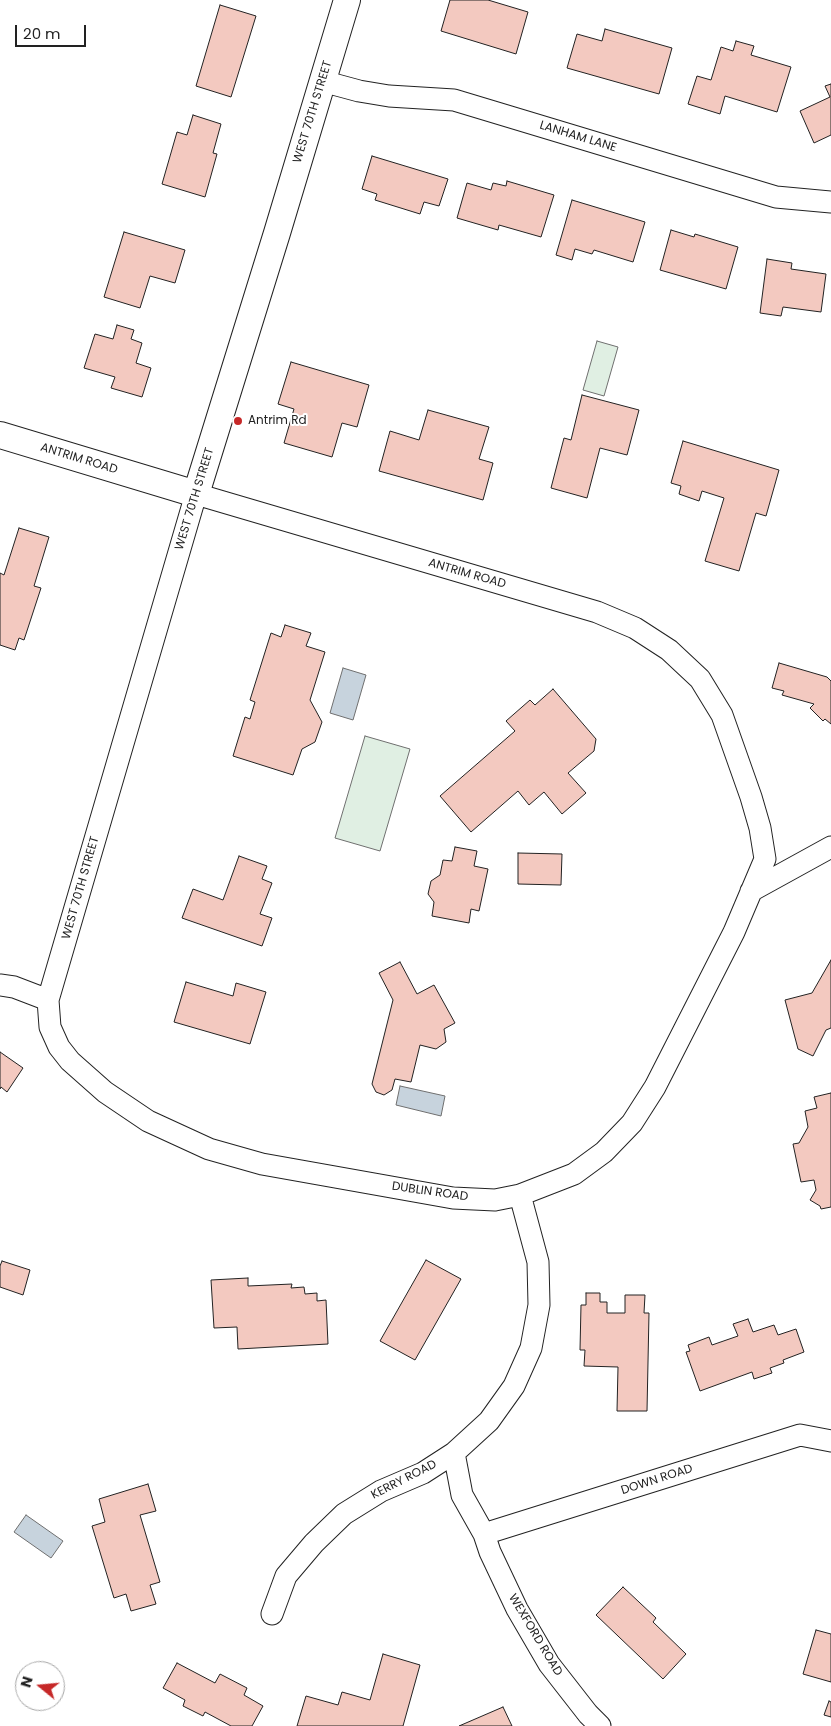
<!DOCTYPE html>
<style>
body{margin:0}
#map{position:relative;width:831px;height:1726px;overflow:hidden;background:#fff;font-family:Poppins,sans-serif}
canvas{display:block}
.north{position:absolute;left:15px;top:1661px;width:50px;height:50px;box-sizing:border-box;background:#fff;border:1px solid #a7a7a7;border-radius:50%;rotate:287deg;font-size:14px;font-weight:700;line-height:20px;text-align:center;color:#222}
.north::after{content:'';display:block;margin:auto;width:18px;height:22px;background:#c62828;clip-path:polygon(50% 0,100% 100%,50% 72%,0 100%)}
.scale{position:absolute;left:15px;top:25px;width:71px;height:22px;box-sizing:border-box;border:2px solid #222;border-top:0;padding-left:6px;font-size:15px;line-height:18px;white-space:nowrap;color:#222;-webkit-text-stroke:4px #fff;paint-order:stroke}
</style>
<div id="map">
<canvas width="831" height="1726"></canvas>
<div class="north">N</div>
<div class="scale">20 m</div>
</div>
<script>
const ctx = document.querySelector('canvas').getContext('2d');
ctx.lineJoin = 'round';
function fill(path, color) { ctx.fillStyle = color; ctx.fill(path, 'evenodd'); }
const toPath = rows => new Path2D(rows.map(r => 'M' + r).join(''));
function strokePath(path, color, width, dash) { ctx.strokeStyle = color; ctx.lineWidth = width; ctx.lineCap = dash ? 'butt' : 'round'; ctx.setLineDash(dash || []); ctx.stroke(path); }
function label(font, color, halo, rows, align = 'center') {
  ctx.font = font + ' Poppins,sans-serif'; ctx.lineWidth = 4; ctx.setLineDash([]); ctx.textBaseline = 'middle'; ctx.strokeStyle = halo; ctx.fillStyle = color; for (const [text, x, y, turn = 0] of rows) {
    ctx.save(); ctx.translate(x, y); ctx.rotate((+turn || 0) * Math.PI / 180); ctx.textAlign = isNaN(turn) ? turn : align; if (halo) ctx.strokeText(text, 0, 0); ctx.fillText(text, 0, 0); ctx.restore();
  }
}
const green = toPath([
 [597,341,618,347,604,396,583,390,597,341],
 [365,736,410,749,380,851,335,838,365,736]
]);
const water = toPath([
 [343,668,366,675,353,720,330,713,343,668],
 [400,1086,445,1096,441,1116,396,1105,400,1086],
 [26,1515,63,1541,51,1558,14,1532,26,1515]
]);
const building = toPath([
 [450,0,488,0,528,12,516,54,441,31,450,0],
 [220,5,256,16,231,97,196,86,220,5],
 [605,29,672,48,659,94,567,68,577,34,602,41,605,29],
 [736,41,754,46,751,55,791,67,777,112,725,96,720,114,688,104,697,76,711,80,721,47,733,51,736,41],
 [831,84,831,135,814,143,800,111,830,97,825,86,831,84],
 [193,115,221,124,213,153,217,154,205,197,162,184,177,132,187,135,193,115],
 [372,156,448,179,439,206,424,202,420,214,375,200,377,194,362,189,372,156],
 [507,181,554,195,541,237,499,225,498,230,457,218,467,183,491,190,493,183,506,186,507,181],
 [572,200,645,222,633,262,594,250,592,254,575,249,572,260,556,255,572,200],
 [671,230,694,237,695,234,738,247,726,289,660,270,671,230],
 [124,232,185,250,175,283,150,276,140,308,104,297,124,232],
 [767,259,792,263,791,269,826,274,821,312,783,307,781,316,760,313,767,259],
 [117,325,134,330,131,339,142,343,136,363,151,368,142,397,111,388,115,377,84,368,95,334,113,339,117,325],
 [291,362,369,385,357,427,342,423,332,457,284,443,294,409,278,404,291,362],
 [582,395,639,410,627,455,600,448,587,498,551,488,564,438,571,440,582,395],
 [428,410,489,427,479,459,493,463,483,500,379,471,390,431,419,440,428,410],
 [683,441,779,470,766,516,756,513,739,571,705,561,724,498,702,491,699,501,679,494,681,486,671,483,683,441],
 [19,528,49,537,34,586,41,588,24,640,19,638,15,650,0,645,0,573,4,575,19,528],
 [285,625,311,633,306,646,325,652,310,700,322,722,315,742,302,749,293,775,233,756,245,717,250,719,255,702,250,700,271,633,281,637,285,625],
 [779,663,827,677,831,681,831,724,825,719,823,721,810,708,814,704,782,695,784,691,772,688,779,663],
 [553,689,596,739,594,751,568,773,586,793,562,814,544,792,529,805,518,791,471,832,440,796,515,731,506,721,530,700,535,705,553,689],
 [455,847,477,851,474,866,488,869,479,911,471,909,469,923,432,916,434,902,428,894,431,881,440,875,443,860,452,861,455,847],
 [518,853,562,854,561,885,518,884,518,853],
 [239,856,267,866,262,879,272,883,260,914,272,918,262,946,182,918,193,889,223,900,239,856],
 [831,960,831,1028,826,1030,813,1056,798,1049,785,1000,812,993,831,960],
 [400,962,417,994,434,985,455,1023,444,1029,446,1042,436,1049,420,1045,411,1082,395,1079,392,1090,384,1095,376,1092,372,1084,393,1000,379,973,400,962],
 [186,982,233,996,236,983,266,992,250,1044,174,1022,186,982],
 [0,1052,23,1068,7,1092,1,1087,0,1089,0,1052],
 [831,1093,831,1207,821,1209,820,1206,810,1200,816,1190,814,1180,801,1182,793,1144,799,1143,808,1127,805,1111,817,1108,814,1097,831,1093],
 [426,1260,461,1279,415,1360,380,1341,426,1260],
 [2,1261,30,1270,23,1295,0,1287,0,1266,2,1261],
 [248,1278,248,1286,292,1284,291,1288,304,1287,305,1294,317,1293,317,1301,326,1300,328,1344,238,1349,237,1327,214,1328,211,1280,248,1278],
 [586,1293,600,1293,600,1302,607,1302,607,1313,625,1313,625,1295,645,1295,644,1313,649,1313,647,1411,617,1411,618,1367,584,1366,585,1350,580,1350,581,1305,586,1305,586,1293],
 [748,1319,753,1332,774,1325,778,1335,796,1329,804,1352,783,1360,784,1363,770,1368,772,1373,754,1379,752,1372,700,1391,686,1352,690,1351,688,1345,709,1337,712,1345,738,1336,733,1324,748,1319],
 [148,1484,156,1511,140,1515,160,1582,150,1585,156,1604,131,1611,126,1594,114,1598,92,1526,105,1522,99,1499,148,1484],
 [623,1587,656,1618,653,1622,686,1654,663,1679,596,1615,623,1587],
 [816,1630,831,1634,831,1682,803,1674,816,1630],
 [383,1654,420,1665,403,1726,297,1726,306,1696,338,1705,342,1692,370,1700,383,1654],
 [177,1663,215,1683,220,1674,247,1688,244,1695,263,1706,252,1726,231,1726,205,1712,203,1716,183,1706,185,1700,163,1688,177,1663],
 [829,1701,831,1702,831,1717,824,1715,829,1701],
 [503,1707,512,1726,459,1726,503,1707]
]);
const minor = toPath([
 [322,81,359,91,389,96,454,100,776,197,831,202],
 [196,494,597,612,635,628,669,650,700,679,722,715,751,797,760,828,765,859,734,932,655,1087,632,1123,604,1152,574,1174,520,1195,495,1200,453,1198,262,1164,209,1149,148,1121,105,1092,70,1061,59,1047,50,1027,48,1000,196,494],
 [751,891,831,847],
 [0,985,14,987,48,1000],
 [454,1453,462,1495,484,1534,490,1552,517,1609,549,1664,588,1714,600,1726],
 [484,1534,800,1435,831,1441],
 [272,1614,286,1576,314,1543,344,1514,381,1491,423,1473,454,1453,489,1421,514,1386,531,1348,539,1305,538,1262,520,1195]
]);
const tertiary = toPath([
 [0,435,196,494,277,233,347,0]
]);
const markers = [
 [238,421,5,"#c62828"]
];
const streetNames = [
 ["WEST 70TH STREET",313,112,-73],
 ["LANHAM LANE",578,137,17],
 ["ANTRIM ROAD",79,459,17],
 ["WEST 70TH STREET",195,499,-73],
 ["ANTRIM ROAD",467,574,16],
 ["WEST 70TH STREET",81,888,-74],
 ["DUBLIN ROAD",430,1192,8],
 ["KERRY ROAD",404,1480,-27],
 ["DOWN ROAD",657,1480,-18],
 ["WEXFORD ROAD",535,1635,59]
];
const poiNames = [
 ["Antrim Rd",248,421]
];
fill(green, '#e0efe3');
strokePath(green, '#6f6f6f', 1);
fill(water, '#c7d3dd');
strokePath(water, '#6f6f6f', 1);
fill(building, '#f3c9c0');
strokePath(building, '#222', 1);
strokePath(minor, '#222', 23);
strokePath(tertiary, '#222', 28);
strokePath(minor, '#fff', 21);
strokePath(tertiary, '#fff', 26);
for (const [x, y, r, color] of markers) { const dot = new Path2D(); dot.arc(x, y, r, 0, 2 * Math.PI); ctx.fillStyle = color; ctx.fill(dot); strokePath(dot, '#fff', 2); }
label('12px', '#222', '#fff', streetNames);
label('12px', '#222', '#fff', poiNames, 'left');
</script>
